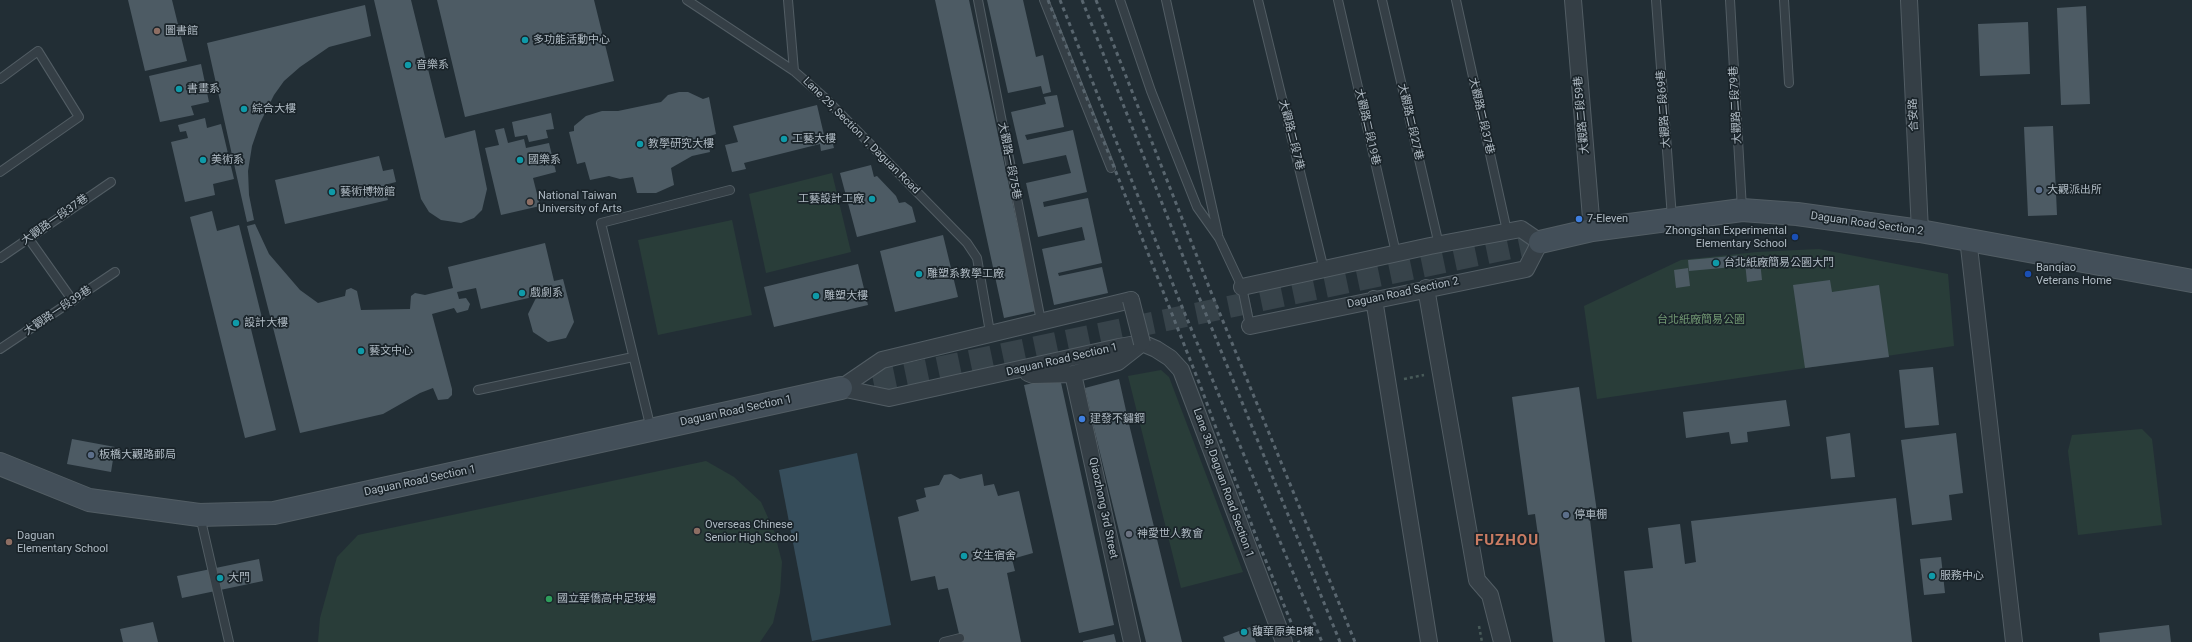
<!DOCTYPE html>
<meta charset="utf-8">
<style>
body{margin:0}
canvas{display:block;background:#222e35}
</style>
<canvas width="2192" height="642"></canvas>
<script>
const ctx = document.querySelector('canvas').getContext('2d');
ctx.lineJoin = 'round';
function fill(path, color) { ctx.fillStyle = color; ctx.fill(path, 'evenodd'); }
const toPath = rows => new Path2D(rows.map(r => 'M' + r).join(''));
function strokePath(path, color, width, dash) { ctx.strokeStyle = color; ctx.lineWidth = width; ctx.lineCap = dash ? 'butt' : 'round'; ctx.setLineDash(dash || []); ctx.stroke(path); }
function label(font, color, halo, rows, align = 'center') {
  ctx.font = font + ' Roboto,"Noto Sans TC",sans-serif'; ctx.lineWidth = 3.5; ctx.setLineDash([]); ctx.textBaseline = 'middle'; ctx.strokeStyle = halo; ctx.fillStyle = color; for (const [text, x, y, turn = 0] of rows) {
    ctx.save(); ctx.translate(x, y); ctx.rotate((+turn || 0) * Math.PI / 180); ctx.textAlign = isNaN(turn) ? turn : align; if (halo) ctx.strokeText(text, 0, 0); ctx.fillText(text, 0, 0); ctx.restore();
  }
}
const green = toPath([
 [832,173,851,252,766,273,749,194],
 [732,220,752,315,658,335,638,240],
 [1819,249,1948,274,1954,346,1597,399,1584,306,1681,260,1757,252],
 [1161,370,1169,377,1243,572,1181,588,1128,376],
 [2142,429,2152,439,2162,525,2078,535,2068,451,2072,435],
 [706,461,734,477,761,502,774,531,782,562,780,593,773,623,760,642,318,642,320,618,337,557,358,535]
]);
const water = toPath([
 [857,453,891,625,812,641,779,470]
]);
const building = toPath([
 [128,0,172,0,187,61,145,71],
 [374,0,411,0,445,138,475,130,487,189,482,210,474,218,461,223,441,220,429,212,421,199],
 [437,0,594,0,614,81,465,117],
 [935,0,969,0,1036,311,1004,318],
 [987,0,1023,0,1036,57,1043,55,1051,92,1043,94,1041,86,1008,93],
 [365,5,371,36,329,47,300,67,284,81,274,95,260,123,252,146,248,171,249,195,254,220,247,222,207,43],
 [2086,6,2090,104,2061,105,2057,8],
 [2028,22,2030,74,1980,76,1978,24],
 [201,64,209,102,191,106,194,115,160,122,149,76],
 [679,92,688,92,703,99,709,97,716,134,707,137,710,152,692,156,671,168,674,185,656,193,637,193,633,177,620,179,609,176,590,180,585,162,577,164,569,132,574,131,574,126,586,116,602,111,618,111,661,102,668,95],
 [1057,95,1064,127,1025,135,1027,140,1073,130,1087,192,1043,202,1044,207,1088,198,1102,263,1058,273,1059,276,1102,267,1108,293,1054,305,1042,249,1085,240,1082,227,1038,237,1026,183,1071,173,1066,155,1023,164,1011,112,1046,104,1044,97],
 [817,105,824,135,830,134,834,148,821,151,820,144,744,163,746,169,732,172,725,145,738,142,733,126],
 [551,113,554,129,546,130,548,138,529,142,527,135,515,137,512,122],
 [205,118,207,128,221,124,234,179,213,184,215,195,185,202,171,142,188,138,186,131,180,132,178,125],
 [2053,126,2057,215,2028,216,2024,127],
 [504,128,508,143,524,139,526,148,549,143,556,172,533,178,540,206,501,215,485,148,499,145,495,130],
 [379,156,383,171,393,169,396,182,384,185,388,200,285,224,275,180],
 [871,165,874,177,877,176,896,196,899,203,905,202,912,207,916,222,857,237,840,173],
 [212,211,217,231,239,225,263,322,250,325,276,430,245,438,190,217],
 [255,224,269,254,300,290,318,303,345,296,346,290,351,288,357,291,361,310,410,309,411,296,415,293,425,295,453,288,448,267,545,243,554,281,563,279,574,322,566,338,548,342,533,332,528,314,537,296,481,309,476,288,457,292,459,299,466,298,470,304,468,310,457,313,454,308,432,314,452,389,452,395,448,399,438,400,433,388,420,393,383,414,300,433,247,226],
 [943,235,958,297,895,312,880,251],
 [1743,255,1744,266,1689,271,1688,260],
 [1760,261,1762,280,1747,282,1745,262],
 [858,264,868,305,774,327,764,287],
 [1688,268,1690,286,1676,288,1674,270],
 [1830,280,1832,292,1879,285,1889,357,1805,368,1793,285],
 [1933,367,1939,425,1905,428,1899,370],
 [1060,378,1114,625,1079,633,1024,385],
 [1119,379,1129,424,1182,642,1146,642,1095,432,1085,388],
 [1579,387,1598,519,1590,520,1605,642,1553,642,1535,514,1528,515,1512,397],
 [1786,400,1790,426,1747,432,1748,442,1731,444,1729,432,1686,438,1683,412],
 [1850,433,1855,477,1831,479,1826,437],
 [1956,433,1963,493,1949,495,1952,520,1912,525,1901,440],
 [72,439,115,447,111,472,67,464],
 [951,474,960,479,982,474,984,486,994,484,998,496,1019,491,1033,553,1012,559,1015,571,1007,573,1021,642,961,642,948,588,938,590,935,576,911,581,898,517,919,511,916,500,926,497,924,488,939,485,944,475],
 [1896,498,1912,642,1632,642,1624,571,1653,568,1648,528,1680,524,1685,564,1696,562,1691,521],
 [1941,557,1945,593,1924,595,1920,559],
 [259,559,263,581,182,598,177,576],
 [153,622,158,642,123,642,120,629],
 [2169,625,2171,642,2100,642,2099,633],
 [1250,627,1256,642,1225,642,1223,637],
 [1114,634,1116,642,1083,642,1083,641]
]);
const secondaryTunnel = toPath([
 [841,388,1540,242]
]);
const path = toPath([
 [1404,379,1424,375],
 [1479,626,1482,642]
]);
const lane = toPath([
 [687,0,794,71,825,98,967,243,977,258,990,332],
 [788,0,794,71],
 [978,0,1041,321],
 [1044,0,1111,168],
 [1120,0,1151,91,1197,207,1219,238,1242,287,1250,326],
 [1166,0,1218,234],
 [1258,0,1324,270],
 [1338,0,1396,253],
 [1382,0,1439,245],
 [1456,0,1507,231],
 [1656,0,1672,218],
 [1730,0,1742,209],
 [1784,0,1789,83],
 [0,79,38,51,79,117,0,172],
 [29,239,73,301],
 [0,258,111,182],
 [0,349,115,272],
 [478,390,633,357],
 [651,429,601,223,730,190],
 [200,516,229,642],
 [944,642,960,638]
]);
const street = toPath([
 [1573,0,1592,230],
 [1909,0,1920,231],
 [1968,238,2014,642],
 [1242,287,1430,246,1521,229,1540,242,1526,269,1250,326],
 [1426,288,1477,580,1490,595,1502,642],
 [1374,299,1429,642],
 [1028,373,1033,375,1073,374,1118,362,1141,344],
 [1073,374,1132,642],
 [841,388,889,398,1119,347,1142,343,1156,349,1170,358,1181,370,1284,642],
 [841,388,882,360,1131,300]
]);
const secondary = toPath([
 [1540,242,1592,230,1742,210,1797,214,1920,231,2192,281],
 [0,464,89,500,199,515,274,513,841,388]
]);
const rail = toPath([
 [1048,0,1202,390,1257,539,1299,642],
 [1060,0,1180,302,1322,642],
 [1082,0,1199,297,1340,642],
 [1096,0,1211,292,1355,642]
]);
const streetBridge = toPath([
 [1131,300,1142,343]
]);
const markers = [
 [157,31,4,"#8d6e63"],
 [525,40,4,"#0f9aa8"],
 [408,65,4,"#0f9aa8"],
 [179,89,4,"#0f9aa8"],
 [244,109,4,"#0f9aa8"],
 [784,139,4,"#0f9aa8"],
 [640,144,4,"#0f9aa8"],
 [203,160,4,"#0f9aa8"],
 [520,160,4,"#0f9aa8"],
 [2039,190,4,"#5c6f8a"],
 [332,192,4,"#0f9aa8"],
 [872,199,4,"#0f9aa8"],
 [530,202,4,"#8d6e63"],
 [1579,219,4,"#3f7fe0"],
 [1795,237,4,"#1a4fb4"],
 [1716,263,4,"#0f9aa8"],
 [919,274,4,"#0f9aa8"],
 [2028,274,4,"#1a4fb4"],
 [522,293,4,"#0f9aa8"],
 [816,296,4,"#0f9aa8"],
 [236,323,4,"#0f9aa8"],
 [361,351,4,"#0f9aa8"],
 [1082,419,4,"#3f7fe0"],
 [91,455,4,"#5c6f8a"],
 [1566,515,4,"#5c6f8a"],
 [697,531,4,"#8d6e63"],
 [1129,534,4,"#6b7280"],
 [9,542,4,"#8d6e63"],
 [964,556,4,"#0f9aa8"],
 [1932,576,4,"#0f9aa8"],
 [220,578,4,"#0f9aa8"],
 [549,599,4,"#2e9e5b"],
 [1244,632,4,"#0f9aa8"]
];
const poiNames = [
 ["圖書館",165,31],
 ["多功能活動中心",533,40],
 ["音樂系",416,65],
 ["書畫系",187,89],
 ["綜合大樓",252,109],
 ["工藝大樓",792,139],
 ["教學研究大樓",648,144],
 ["美術系",211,160],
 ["國樂系",528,160],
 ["大觀派出所",2047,190],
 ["藝術博物館",340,192],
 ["National Taiwan",538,196],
 ["University of Arts",538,209],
 ["工藝設計工廠",864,199,"right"],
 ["7-Eleven",1587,219],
 ["Zhongshan Experimental",1787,231,"right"],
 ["Elementary School",1787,244,"right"],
 ["台北紙廠簡易公園大門",1724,263],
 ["Banqiao",2036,268],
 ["Veterans Home",2036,281],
 ["雕塑系教學工廠",927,274],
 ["戲劇系",530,293],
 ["雕塑大樓",824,296],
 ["設計大樓",244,323],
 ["藝文中心",369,351],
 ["建發不鏽鋼",1090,419],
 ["板橋大觀路郵局",99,455],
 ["停車棚",1574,515],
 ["Overseas Chinese",705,525],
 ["Senior High School",705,538],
 ["神愛世人教會",1137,534],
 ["Daguan",17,536],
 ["Elementary School",17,549],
 ["女生宿舍",972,556],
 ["服務中心",1940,576],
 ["大門",228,578],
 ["國立華僑高中足球場",557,599],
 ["馥華原美B棟",1252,632]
];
const streetNames = [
 ["大觀路二段79巷",1736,105,-93],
 ["大觀路二段69巷",1664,109,-94],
 ["大觀路二段59巷",1582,115,-95],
 ["合安路",1914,115,-93],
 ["大觀路二段37巷",1481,116,77],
 ["大觀路二段27巷",1410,122,77],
 ["大觀路二段19巷",1367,127,77],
 ["大觀路二段7巷",1291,135,76],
 ["Lane 29, Section 1, Daguan Road",861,136,45],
 ["大觀路一段75巷",1009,161,79],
 ["大觀路一段37巷",55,220,-35],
 ["Daguan Road Section 2",1867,224,8],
 ["Daguan Road Section 2",1403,293,-12],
 ["大觀路一段39巷",58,311,-34],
 ["Daguan Road Section 1",1062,360,-13],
 ["Daguan Road Section 1",736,411,-12],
 ["Daguan Road Section 1",420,481,-12],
 ["Lane 38, Daguan Road Section 1",1223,483,70],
 ["Qiaozhong 3rd Street",1103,508,78]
];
const parkNames = [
 ["台北紙廠簡易公園",1701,320]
];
const districtNames = [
 ["FUZHOU",1507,541]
];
fill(green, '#293d39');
fill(water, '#364d5b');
fill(building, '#4d5b64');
strokePath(secondaryTunnel, '#37434a', 22, [22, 11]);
strokePath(lane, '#525d64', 10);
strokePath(street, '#525d64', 18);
strokePath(secondary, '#525d64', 24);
strokePath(path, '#485a59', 2.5, [3, 3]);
strokePath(lane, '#353f46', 8);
strokePath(street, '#353f46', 16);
strokePath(secondary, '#434f59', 22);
strokePath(rail, '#59666f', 3, [4, 4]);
strokePath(streetBridge, '#525d64', 18, []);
strokePath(streetBridge, '#353f46', 16);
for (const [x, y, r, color] of markers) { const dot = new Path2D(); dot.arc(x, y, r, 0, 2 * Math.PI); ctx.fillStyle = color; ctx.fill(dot); strokePath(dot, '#1a242a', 1.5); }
label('11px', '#afbac3', '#1a242a', poiNames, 'left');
label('11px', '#afbac3', '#1a242a', streetNames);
label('11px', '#709671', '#1a242a', parkNames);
ctx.letterSpacing = '1px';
label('bold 15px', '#ca7c63', '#1a242a', districtNames);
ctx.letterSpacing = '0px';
</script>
